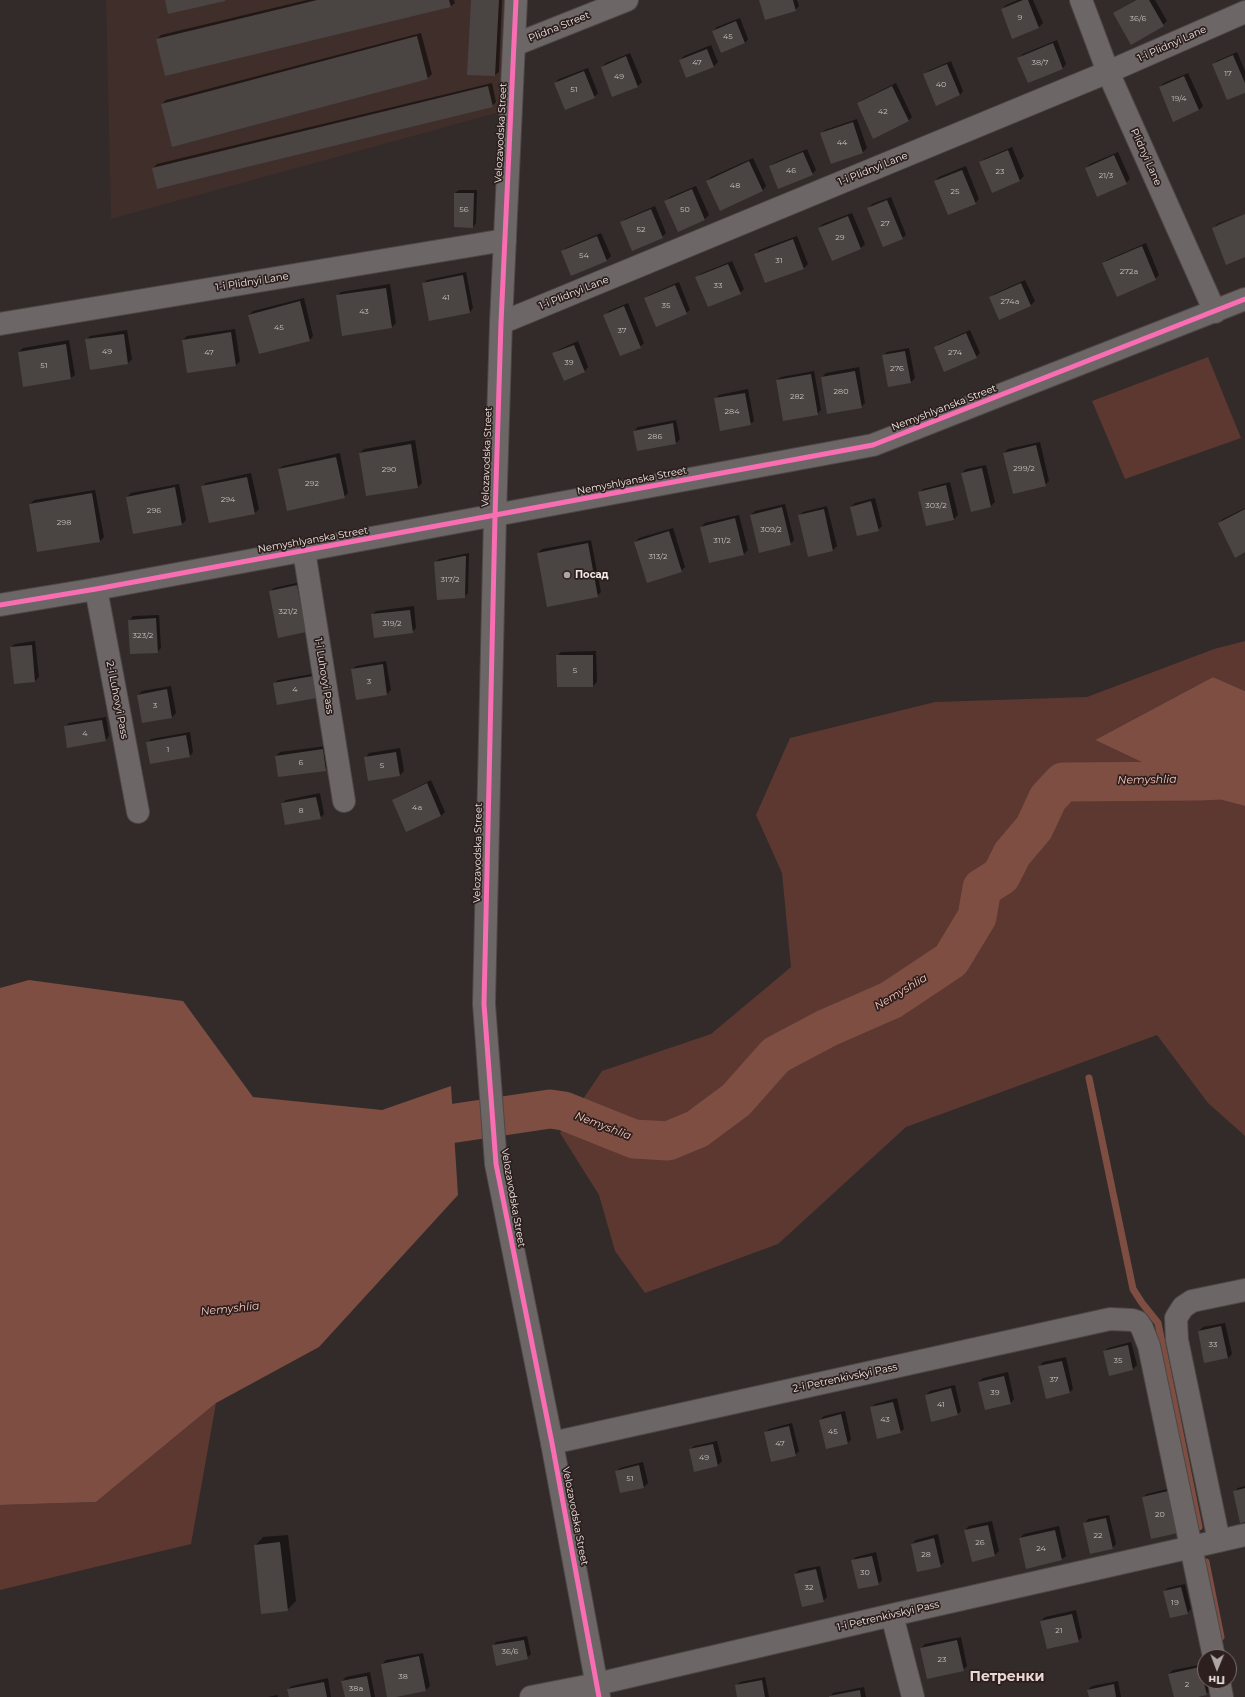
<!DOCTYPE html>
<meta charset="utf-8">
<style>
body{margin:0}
#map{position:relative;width:1245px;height:1697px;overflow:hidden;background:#322b2a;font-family:Montserrat,sans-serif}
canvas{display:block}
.north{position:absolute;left:1197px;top:1649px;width:40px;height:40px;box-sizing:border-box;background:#2c1f1d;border:1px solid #7b6f6d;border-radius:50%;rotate:181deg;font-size:11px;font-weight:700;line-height:16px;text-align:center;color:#f1e8e6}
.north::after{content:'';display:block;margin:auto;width:14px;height:18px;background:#aea6a4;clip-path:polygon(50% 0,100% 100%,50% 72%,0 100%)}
</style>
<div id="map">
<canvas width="1245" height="1697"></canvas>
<div class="north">Пн</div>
</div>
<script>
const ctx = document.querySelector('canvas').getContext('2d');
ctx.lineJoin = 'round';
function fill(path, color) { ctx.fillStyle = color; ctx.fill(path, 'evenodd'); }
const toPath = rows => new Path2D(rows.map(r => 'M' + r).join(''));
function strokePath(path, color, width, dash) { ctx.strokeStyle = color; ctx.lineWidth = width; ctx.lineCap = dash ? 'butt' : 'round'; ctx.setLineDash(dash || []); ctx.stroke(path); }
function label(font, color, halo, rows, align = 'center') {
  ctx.font = font + ' Montserrat,sans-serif'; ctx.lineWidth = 3.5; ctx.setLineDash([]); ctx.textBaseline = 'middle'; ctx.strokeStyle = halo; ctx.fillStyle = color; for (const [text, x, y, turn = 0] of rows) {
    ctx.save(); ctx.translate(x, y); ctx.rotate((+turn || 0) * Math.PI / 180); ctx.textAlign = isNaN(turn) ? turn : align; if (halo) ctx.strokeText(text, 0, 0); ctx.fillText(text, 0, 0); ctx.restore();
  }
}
const built = toPath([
 [106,0,507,0,504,111,111,219]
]);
const green = toPath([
 [1208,357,1241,438,1125,479,1092,401],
 [1245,641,1245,691,1213,677,1095,740,1222,800,1245,806,1245,1136,1208,1103,1157,1035,906,1127,778,1244,645,1293,615,1251,599,1195,560,1133,602,1071,711,1034,791,967,782,873,756,815,790,738,935,702,1087,697,1214,649],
 [216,1403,191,1544,0,1590,0,1505,96,1502]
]);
const water = toPath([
 [1213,677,1245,691,1245,806,1222,800,1095,740],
 [29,980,183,1001,253,1097,382,1110,451,1086,458,1195,319,1347,216,1403,96,1502,0,1505,0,988]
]);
const shadow = toPath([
 [307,0,454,0,455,3,451,6,157,39,161,35],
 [472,0,502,0,499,72,495,75],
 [760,0,797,0,799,6,795,10],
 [1018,0,1033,0,1043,23,1039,27,1002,9,1006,5],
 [1135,0,1155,0,1167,21,1163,25,1114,13],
 [740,18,748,39,745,43,713,31,717,27],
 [421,33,432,74,428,78,162,104,166,100],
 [1057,40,1066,64,1063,68,1029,82,1019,58,1023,54],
 [711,45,718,62,714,66,687,77,680,60,684,56],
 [1237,52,1245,71,1245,92,1213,64,1217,61],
 [630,53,642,82,638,86,613,96,602,67,606,63],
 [951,61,963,91,960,95,924,75,928,71],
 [588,68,598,93,594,97,555,83,559,79],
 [1188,73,1203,106,1199,110,1160,87,1164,83],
 [492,83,496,102,492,106,153,168,157,164],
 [896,83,912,117,908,121,858,104,862,100],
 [857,119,867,148,863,152,831,163,821,134,825,130],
 [1012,147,1024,176,1020,180,992,192,981,162,984,159],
 [807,149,816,170,812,174,770,166,774,163],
 [1118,152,1130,179,1126,183,1086,168,1090,164],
 [753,158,766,186,763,190,721,210,707,181,711,177],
 [966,166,979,199,975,203,935,181,939,177],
 [696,186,709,215,705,219,678,230,666,201,670,197],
 [459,190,477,190,476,223,473,227,455,193],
 [891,197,906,235,902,238,869,208,872,204],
 [655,206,666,233,662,237,621,223,625,219],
 [852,213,865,244,861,248,819,228,823,224],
 [1245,213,1217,225,1217,227,1245,215,1245,256,1214,228,1217,224],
 [601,233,611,256,607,260,562,252,566,248],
 [797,236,808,264,804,268,766,282,756,254,759,250],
 [1146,243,1159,275,1155,279,1104,264,1107,260],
 [732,261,744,289,740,293,697,278,700,274],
 [466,272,473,308,470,312,423,284,427,280],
 [1025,280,1035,301,1031,305,1000,318,990,298,994,294],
 [679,282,690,310,686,313,645,299,649,295],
 [390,284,396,323,392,327,337,296,341,292],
 [304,298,313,336,310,340,249,315,253,311],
 [628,303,644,343,640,347,605,315,609,311],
 [235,329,240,361,236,365,188,372,183,340,187,336],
 [127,330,132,359,128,363,91,369,86,340,90,336],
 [970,330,980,353,976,357,935,348,939,344],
 [69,340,75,375,71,378,19,352,23,348],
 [578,341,588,367,585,371,554,354,558,350],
 [909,348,915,378,911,382,889,386,883,356,887,352],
 [859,367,865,403,861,407,822,377,826,373],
 [814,371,821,410,817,414,777,380,781,377],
 [748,389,754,421,750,424,715,399,719,395],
 [676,420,680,439,676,443,637,450,634,431,638,427],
 [415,440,422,483,418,487,360,453,364,449],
 [1040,442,1049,481,1045,485,1004,453,1008,449],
 [340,453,348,493,344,497,279,469,283,466],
 [986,465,995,502,991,506,971,511,962,473,966,469],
 [251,473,259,509,255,513,202,487,206,483],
 [950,482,958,515,954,519,919,493,923,489],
 [179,484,186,520,182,524,127,497,131,493],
 [95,490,104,537,100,541,30,504,34,500],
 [875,498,882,526,878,530,851,507,855,503],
 [785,504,794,540,790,544,751,515,755,511],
 [827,506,837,546,833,550,809,556,799,516,803,512],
 [1245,508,1245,551,1219,523,1223,519],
 [739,515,748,550,744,554,709,562,701,527,705,523],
 [673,528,685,567,681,571,635,542,639,538],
 [591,540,601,592,597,596,538,553,542,549],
 [469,553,468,593,464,597,435,563,439,559],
 [301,582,305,631,270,592,274,588],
 [414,606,416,628,412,632,372,615,376,611],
 [159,615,161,648,157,652,130,620,133,616],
 [35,641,39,677,35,681,15,683,11,647,15,644],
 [596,651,597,682,593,686,557,656,561,652],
 [386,661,391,690,387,694,352,670,356,666],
 [317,673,320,693,274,684,278,680],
 [171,686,176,713,172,717,143,722,138,695,142,691],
 [106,717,109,736,106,740,65,727,69,723],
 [190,732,193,752,190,756,147,743,151,739],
 [327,746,329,766,325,770,276,756,280,752],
 [400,748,404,771,400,775,366,757,369,753],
 [431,780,445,812,441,816,394,801,398,797],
 [320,793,324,814,320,818,282,803,286,800],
 [1225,1323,1232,1354,1228,1358,1199,1331,1203,1327],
 [1131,1342,1137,1365,1133,1369,1109,1375,1104,1352,1108,1348],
 [1066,1357,1073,1389,1069,1393,1040,1366,1043,1362],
 [1008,1372,1014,1399,1011,1403,979,1382,983,1378],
 [955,1385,961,1411,957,1415,926,1395,930,1391],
 [897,1398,904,1429,900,1432,871,1408,875,1404],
 [845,1411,851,1439,848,1443,820,1420,824,1416],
 [792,1423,799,1451,795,1455,765,1433,769,1429],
 [717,1441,722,1461,718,1465,690,1450,694,1446],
 [643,1462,648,1483,644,1487,616,1472,620,1468],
 [1245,1486,1245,1521,1234,1492,1238,1488],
 [1172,1488,1177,1532,1143,1497,1147,1494],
 [1109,1515,1116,1544,1112,1548,1085,1523,1088,1519],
 [992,1521,999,1551,995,1555,965,1530,969,1526],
 [1059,1526,1066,1556,1062,1559,1027,1568,1020,1538,1024,1534],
 [938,1534,944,1562,940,1566,918,1571,912,1544,916,1540],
 [288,1535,296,1601,287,1610,255,1546,263,1537],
 [876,1552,882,1580,878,1584,852,1561,856,1557],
 [820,1566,827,1597,823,1601,795,1574,799,1570],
 [1185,1584,1191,1609,1187,1613,1164,1591,1168,1588],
 [1076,1610,1082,1637,1078,1641,1041,1621,1045,1617],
 [527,1636,531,1654,527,1658,493,1646,496,1642],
 [961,1637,967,1666,963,1670,921,1648,925,1644],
 [423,1653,430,1686,426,1690,388,1697,382,1664,386,1660],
 [1204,1664,1205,1681,1208,1681,1210,1690,1206,1694,1194,1697,1175,1697,1169,1674,1173,1670],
 [370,1672,375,1697,346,1697,342,1681,346,1677],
 [765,1677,769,1697,738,1697,736,1686,740,1682],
 [328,1678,331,1697,290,1697,288,1689,292,1686],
 [1118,1681,1121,1697,1090,1697,1088,1690,1092,1686],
 [864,1687,866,1697,830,1697,833,1693],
 [277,1695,278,1697,268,1697]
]);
const stream = toPath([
 [1089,1078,1133,1289,1142,1303,1158,1323,1199,1527],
 [1206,1562,1221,1637]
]);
const river = toPath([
 [411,1153,427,1134,449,1124,550,1109,564,1111,634,1139,668,1141,697,1129,736,1100,776,1055,827,1028,891,1000,951,960,977,917,982,888,1001,876,1012,854,1034,828,1048,798,1063,782,1199,781,1245,779]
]);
const building = toPath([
 [165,0,225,0,225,1,168,14],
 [317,0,449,0,451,7,165,76,156,39],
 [471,0,499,0,495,76,467,75],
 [759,0,793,0,796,11,765,20],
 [1023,0,1028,0,1039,28,1012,39,1001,9],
 [1136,0,1149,0,1164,26,1131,45,1113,13],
 [736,21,745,43,721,53,712,31],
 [417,36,428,79,172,147,161,104],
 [1053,43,1063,69,1028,83,1017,58],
 [707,49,714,67,686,78,679,60],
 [1233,55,1245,83,1245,93,1227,100,1212,64],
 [626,56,638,87,612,97,601,67],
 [947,64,960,95,936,106,923,74],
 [584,71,595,98,565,110,554,83],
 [1184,76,1199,110,1173,122,1159,87],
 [488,86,493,107,157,189,152,168],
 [892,86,909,121,873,139,857,103],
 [853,122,863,153,831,164,820,133],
 [1008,150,1020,181,992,193,979,162],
 [803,152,813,175,778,189,769,166],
 [1114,155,1127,184,1097,197,1085,168],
 [749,161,763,191,720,211,706,181],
 [962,170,976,204,948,215,934,181],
 [692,189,705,220,678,232,664,201],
 [454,193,474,193,473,228,454,227],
 [887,200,903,239,883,247,867,208],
 [651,209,663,238,632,251,620,222],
 [1245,214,1245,257,1226,265,1212,228],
 [848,216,861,249,832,261,818,228],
 [597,236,607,261,571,276,561,251],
 [793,239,804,269,765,283,754,254],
 [1142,246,1156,280,1117,297,1102,263],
 [728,264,741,294,708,307,695,277],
 [463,275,470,313,429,321,422,283],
 [1021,283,1031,306,999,320,989,297],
 [675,285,687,314,656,327,644,298],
 [386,288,392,328,342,336,336,295],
 [300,301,310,341,259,354,248,315],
 [624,306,641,348,620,356,603,315],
 [231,332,236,366,187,373,182,340],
 [966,333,977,358,944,372,934,347],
 [124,334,128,364,90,370,85,339],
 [66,344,71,379,23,387,18,352],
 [574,345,585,372,564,381,552,353],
 [905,351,911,383,888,387,882,355],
 [855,371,862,408,827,414,821,377],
 [811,374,818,415,783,421,776,380],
 [745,393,751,425,720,431,714,398],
 [673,423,676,444,637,451,633,431],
 [411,444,418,488,366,496,359,453],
 [1036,445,1046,486,1013,494,1003,453],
 [336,457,345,498,287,511,278,469],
 [982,468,991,507,971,512,961,473],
 [247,477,255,514,209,523,201,486],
 [946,485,954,520,926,526,918,492],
 [175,487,182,525,133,534,126,497],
 [92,493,100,542,37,552,29,504],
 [871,501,879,531,857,536,850,507],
 [782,507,791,545,759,553,750,515],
 [824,509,833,551,808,557,798,515],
 [1245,509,1245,552,1235,558,1218,523],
 [735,518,744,555,709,563,700,527],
 [669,531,682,572,647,583,634,542],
 [588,543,598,597,547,607,537,553],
 [464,556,466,556,465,598,437,600,434,562],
 [297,585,306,632,278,638,269,591],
 [410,610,413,633,374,638,371,614],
 [156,618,158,653,130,654,128,620],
 [32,645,35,682,14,684,10,647],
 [556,655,593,655,593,687,557,687],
 [383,664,387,695,356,700,351,669],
 [313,676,317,698,277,705,273,683],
 [167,689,172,718,142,723,137,695],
 [102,720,106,741,67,748,64,726],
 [186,735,190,757,150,764,146,742],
 [323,749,326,771,278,777,275,756],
 [396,752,400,776,368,781,364,757],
 [427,783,441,816,406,832,392,800],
 [316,797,321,819,285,825,281,803],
 [1221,1326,1228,1358,1204,1363,1198,1331],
 [1128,1345,1133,1370,1109,1376,1103,1351],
 [1062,1361,1070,1393,1046,1399,1038,1366],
 [1004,1376,1011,1404,985,1410,978,1382],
 [951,1388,958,1415,931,1422,925,1395],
 [893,1402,901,1433,877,1439,870,1407],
 [841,1414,848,1444,826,1449,819,1420],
 [789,1426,796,1456,771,1462,764,1432],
 [713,1444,718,1466,694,1472,689,1449],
 [639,1465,644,1488,620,1493,615,1471],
 [1245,1488,1245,1522,1240,1523,1233,1491],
 [1168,1491,1178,1533,1151,1539,1142,1497],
 [1106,1518,1113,1549,1090,1554,1083,1523],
 [988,1525,995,1556,972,1562,964,1530],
 [1055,1530,1062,1560,1026,1569,1019,1538],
 [934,1538,941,1567,917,1572,911,1544],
 [280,1542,288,1611,261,1614,254,1545],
 [872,1556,879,1585,858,1589,851,1560],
 [816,1569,824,1602,802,1607,794,1574],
 [1181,1587,1188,1614,1170,1618,1163,1591],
 [1072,1614,1079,1642,1047,1649,1040,1621],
 [524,1640,528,1659,496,1666,492,1645],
 [957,1640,964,1671,927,1679,920,1648],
 [419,1656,426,1691,396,1697,387,1697,381,1664],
 [1200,1667,1207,1695,1198,1697,1174,1697,1168,1674],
 [367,1676,371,1697,345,1697,341,1681],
 [762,1680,765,1697,737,1697,735,1685],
 [324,1682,327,1697,289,1697,287,1689],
 [1114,1684,1116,1697,1089,1697,1087,1690],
 [860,1690,861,1697,829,1697,829,1696]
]);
const minor = toPath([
 [1081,0,1108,72,1215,312],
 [514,45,627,0],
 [501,323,1108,72,1245,12],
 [0,324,505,240],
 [304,551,344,801],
 [96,589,138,812],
 [552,1443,1110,1319,1132,1320,1138,1322,1142,1328,1149,1346,1214,1657],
 [1219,1541,1177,1340,1176,1318,1183,1307,1192,1301,1245,1290],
 [892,1615,913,1697],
 [1219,1681,1222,1697],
 [531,1697,597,1684,892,1615,1245,1535]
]);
const tertiary = toPath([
 [516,0,501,323,495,516,484,1004,496,1164,552,1443,599,1697],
 [0,605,96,589,873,445,1245,299]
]);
const cycleway = toPath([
 [516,0,501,323,495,516,484,1004,496,1164,552,1443,599,1697],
 [0,605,96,589,873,445,1245,299]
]);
const markers = [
 [567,575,4,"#aea6a4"]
];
const numberNames = [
 ["9",1020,18],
 ["36/6",1138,19],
 ["45",728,37],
 ["47",697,63],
 ["38/7",1040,63],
 ["17",1228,74],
 ["49",619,77],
 ["40",941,85],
 ["51",574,90],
 ["19/4",1179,99],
 ["42",883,112],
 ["44",842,143],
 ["46",791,171],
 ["23",1000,172],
 ["21/3",1106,176],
 ["48",735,186],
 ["25",955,192],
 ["56",464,210],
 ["50",685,210],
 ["27",885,224],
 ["52",641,230],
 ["29",840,238],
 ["54",584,256],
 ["31",779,261],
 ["272а",1129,272],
 ["33",718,286],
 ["41",446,298],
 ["274а",1010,302],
 ["35",666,306],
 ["43",364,312],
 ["45",279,328],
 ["37",622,331],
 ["49",107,352],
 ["47",209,353],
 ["274",955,353],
 ["39",569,363],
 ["51",44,366],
 ["276",897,369],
 ["280",841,392],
 ["282",797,397],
 ["284",732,412],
 ["286",655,437],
 ["299/2",1024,469],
 ["290",389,470],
 ["292",312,484],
 ["294",228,500],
 ["303/2",936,506],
 ["296",154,511],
 ["298",64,523],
 ["309/2",771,530],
 ["311/2",722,541],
 ["313/2",658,557],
 ["317/2",450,580],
 ["321/2",288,612],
 ["319/2",392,624],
 ["323/2",143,636],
 ["5",575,671],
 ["3",369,682],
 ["4",295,690],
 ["3",155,706],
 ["4",85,734],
 ["1",168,750],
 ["6",301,763],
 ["5",382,766],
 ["4а",417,808],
 ["8",301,811],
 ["33",1213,1345],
 ["35",1118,1361],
 ["37",1054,1380],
 ["39",995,1393],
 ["41",941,1405],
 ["43",885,1420],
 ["45",833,1432],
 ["47",780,1444],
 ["49",704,1458],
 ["51",630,1479],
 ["20",1160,1515],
 ["22",1098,1536],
 ["26",980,1543],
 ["24",1041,1549],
 ["28",926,1555],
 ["30",865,1573],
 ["32",809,1588],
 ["19",1175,1603],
 ["21",1059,1631],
 ["36/6",510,1652],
 ["23",942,1660],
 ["38",403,1677],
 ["2",1187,1685],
 ["38а",356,1689]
];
const streetNames = [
 ["Plidna Street",559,27,-22],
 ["1-i Plidnyi Lane",1172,44,-24],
 ["Velozavodska Street",501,133,-87],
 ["Plidnyi Lane",1146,157,66],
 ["1-i Plidnyi Lane",873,169,-22],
 ["1-i Plidnyi Lane",252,282,-9],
 ["1-i Plidnyi Lane",574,293,-22],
 ["Nemyshlyanska Street",944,408,-21],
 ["Velozavodska Street",487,457,-88],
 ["Nemyshlyanska Street",632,481,-11],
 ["Nemyshlyanska Street",313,540,-10],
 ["1-i Luhovyi Pass",324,676,81],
 ["2-i Luhovyi Pass",117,700,79],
 ["Velozavodska Street",478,853,-89],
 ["Velozavodska Street",513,1198,80],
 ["2-i Petrenkivskyi Pass",845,1378,-12],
 ["Velozavodska Street",575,1516,79],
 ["1-i Petrenkivskyi Pass",888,1616,-13]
];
const poiNames = [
 ["Посад",575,575]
];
const waterNames = [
 ["Nemyshlia",1147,780,-1],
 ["Nemyshlia",901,992,-31],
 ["Nemyshlia",603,1126,21],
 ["Nemyshlia",230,1309,-6]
];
const districtNames = [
 ["Петренки",1007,1677]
];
fill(built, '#3f2e29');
fill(green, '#5c3830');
fill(water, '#7e4e43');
fill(shadow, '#0007');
strokePath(stream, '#7e4e43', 7);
strokePath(river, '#7e4e43', 39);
fill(building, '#4a4443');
strokePath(minor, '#4d4746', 24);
strokePath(tertiary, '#4d4746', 24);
strokePath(minor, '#6d6666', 22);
strokePath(tertiary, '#6d6666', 22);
strokePath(cycleway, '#f96db3', 5);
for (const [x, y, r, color] of markers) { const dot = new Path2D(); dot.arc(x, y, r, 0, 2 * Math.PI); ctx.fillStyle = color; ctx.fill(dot); strokePath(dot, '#2c1f1d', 1.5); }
label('8px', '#c7bfbd', null, numberNames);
label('10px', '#f1e8e6', '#2c1f1d', streetNames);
label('bold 10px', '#f1e8e6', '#2c1f1d', poiNames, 'left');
label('italic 11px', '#fbc7bc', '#2c1f1d', waterNames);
label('bold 14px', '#e9d7d3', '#2c1f1d', districtNames);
</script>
